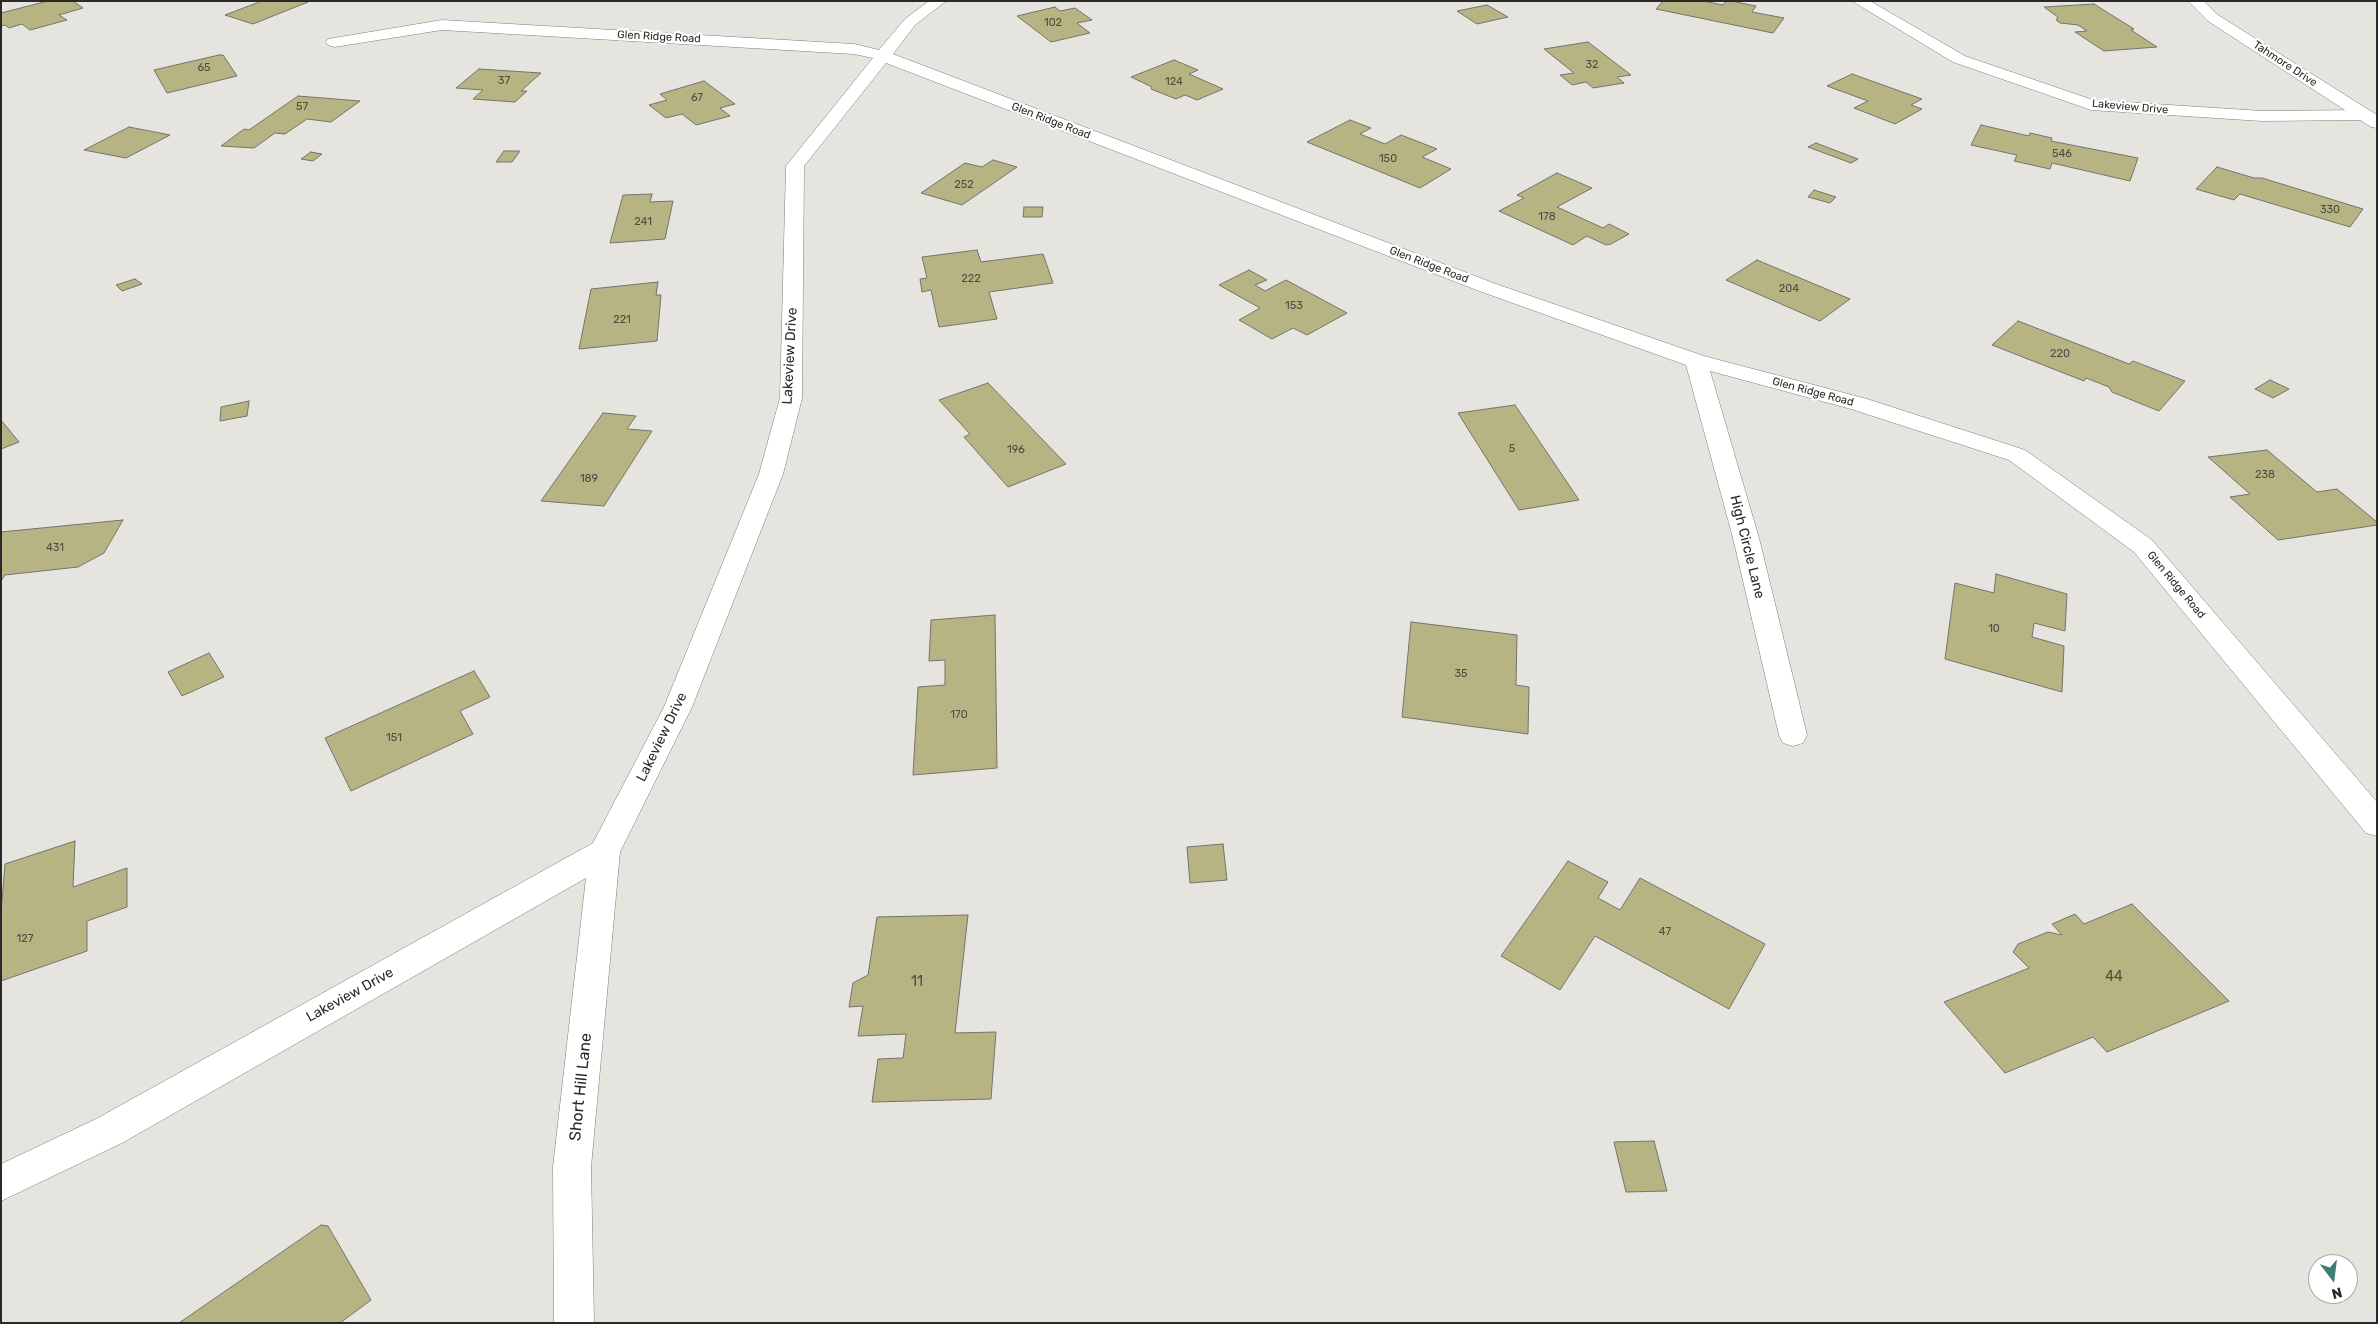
<!DOCTYPE html>
<style>
body{margin:0}
#map{position:relative;width:2378px;height:1324px;overflow:hidden;background:#e6e4df;font-family:Rubik,sans-serif}
canvas{display:block}
.frame{position:absolute;inset:0;border:2px solid #2a2927;pointer-events:none}
.north{position:absolute;left:2308px;top:1254px;width:50px;height:50px;box-sizing:border-box;background:#fff;border:1px solid #aaa9a9;border-radius:50%;rotate:165deg;font-size:14px;font-weight:700;line-height:20px;text-align:center;color:#2a2927}
.north::after{content:'';display:block;margin:auto;width:18px;height:22px;background:#3c7f72;clip-path:polygon(50% 0,100% 100%,50% 72%,0 100%)}
</style>
<div id="map">
<canvas width="2378" height="1324"></canvas>
<div class="frame"></div>
<div class="north">N</div>
</div>
<script>
const ctx = document.querySelector('canvas').getContext('2d');
ctx.lineJoin = 'round';
function fill(path, color) { ctx.fillStyle = color; ctx.fill(path, 'evenodd'); }
const toPath = rows => new Path2D(rows.map(r => 'M' + r).join(''));
function strokePath(path, color, width, dash) { ctx.strokeStyle = color; ctx.lineWidth = width; ctx.lineCap = dash ? 'butt' : 'round'; ctx.setLineDash(dash || []); ctx.stroke(path); }
function label(font, color, halo, rows, align = 'center') {
  ctx.font = font + ' Rubik,sans-serif'; ctx.lineWidth = 4.5; ctx.setLineDash([]); ctx.textBaseline = 'middle'; ctx.strokeStyle = halo; ctx.fillStyle = color; for (const [text, x, y, turn = 0] of rows) {
    ctx.save(); ctx.translate(x, y); ctx.rotate((+turn || 0) * Math.PI / 180); ctx.textAlign = isNaN(turn) ? turn : align; if (halo) ctx.strokeText(text, 0, 0); ctx.fillText(text, 0, 0); ctx.restore();
  }
}
const building = toPath([
 [48,1,73,1,83,8,59,15,67,20,30,30,22,24,9,28,5,25,1,26,1,13,48,1],
 [262,1,304,1,308,2,253,24,225,15,262,1],
 [1663,1,1703,1,1723,5,1726,1,1731,1,1756,6,1752,12,1784,18,1773,33,1656,9,1663,1],
 [2094,4,2134,29,2131,30,2157,47,2104,51,2075,32,2087,31,2078,25,2060,23,2056,20,2058,17,2044,7,2094,4],
 [1487,5,1508,17,1477,24,1457,11,1487,5],
 [1055,7,1060,11,1075,8,1092,20,1077,23,1090,33,1051,42,1017,16,1055,7],
 [1588,42,1631,75,1617,77,1624,83,1593,88,1586,82,1572,85,1560,75,1574,73,1544,49,1588,42],
 [219,55,223,55,237,76,167,93,154,70,219,55],
 [1174,60,1198,70,1189,74,1223,89,1197,100,1185,95,1176,99,1151,89,1152,87,1131,77,1174,60],
 [479,69,541,73,521,91,527,91,515,102,473,99,483,90,456,88,479,69],
 [1852,74,1922,99,1911,105,1922,109,1895,124,1854,108,1868,101,1827,86,1852,74],
 [704,81,735,104,720,108,730,116,696,125,682,114,666,118,649,105,667,100,660,94,704,81],
 [298,96,360,101,331,122,307,119,285,134,275,133,254,148,221,146,244,129,249,130,298,96],
 [1350,120,1371,128,1360,134,1385,144,1401,135,1437,149,1422,157,1451,169,1420,188,1307,142,1350,120],
 [1981,125,2029,136,2030,133,2052,138,2051,141,2138,158,2130,181,2052,163,2050,169,2014,161,2017,155,1971,145,1981,125],
 [129,127,170,135,126,158,84,150,129,127],
 [1816,143,1858,159,1851,163,1808,147,1816,143],
 [504,151,520,151,512,162,496,162,504,151],
 [311,152,322,154,313,161,301,159,311,152],
 [993,160,1017,167,962,205,921,193,965,163,982,167,993,160],
 [2217,167,2254,178,2262,178,2363,209,2350,227,2240,194,2234,200,2196,189,2217,167],
 [1557,173,1592,188,1557,207,1603,228,1609,224,1629,234,1611,244,1606,245,1587,236,1573,245,1499,211,1524,198,1517,195,1557,173],
 [1814,190,1836,197,1830,203,1808,197,1814,190],
 [652,194,650,202,673,201,665,239,610,243,623,195,652,194],
 [1024,207,1043,207,1042,217,1023,217,1024,207],
 [977,250,981,262,1043,254,1053,283,989,292,997,319,939,327,931,290,922,292,920,279,927,278,922,257,977,250],
 [1757,260,1850,299,1820,321,1726,280,1757,260],
 [1249,270,1267,280,1255,285,1265,291,1286,280,1347,313,1307,335,1293,328,1272,339,1239,320,1260,308,1219,285,1249,270],
 [135,279,142,284,122,291,116,285,135,279],
 [658,282,656,295,661,295,657,341,579,349,591,289,658,282],
 [2018,321,2129,364,2133,361,2185,381,2159,411,2112,392,2109,387,2086,378,2084,381,1992,345,2018,321],
 [2270,380,2289,389,2273,398,2255,389,2270,380],
 [988,383,1066,464,1008,487,964,437,970,434,939,400,988,383],
 [249,401,247,416,220,421,221,407,249,401],
 [1515,405,1579,500,1519,510,1458,413,1515,405],
 [603,413,636,416,627,429,652,431,604,506,541,501,603,413],
 [1,420,19,442,1,449,1,420],
 [2267,450,2317,492,2337,489,2377,522,2377,525,2278,540,2230,497,2250,494,2208,457,2267,450],
 [123,520,104,553,78,567,5,575,1,581,1,532,123,520],
 [1996,574,2067,594,2065,631,2034,623,2032,637,2064,646,2062,692,1945,659,1955,583,1994,593,1996,574],
 [995,615,997,768,913,775,918,687,945,685,945,660,929,661,931,620,995,615],
 [1411,622,1517,635,1516,685,1529,687,1528,734,1402,717,1411,622],
 [209,653,224,677,182,696,168,672,209,653],
 [474,671,490,697,460,711,473,734,351,791,325,738,474,671],
 [75,841,73,887,127,868,127,907,87,921,87,951,1,981,1,912,5,864,75,841],
 [1223,844,1227,880,1190,883,1187,847,1223,844],
 [1568,861,1608,882,1598,898,1620,910,1640,878,1765,944,1729,1009,1595,936,1560,990,1501,956,1568,861],
 [2132,904,2229,1001,2107,1052,2093,1037,2005,1073,1944,1002,2029,968,2013,952,2018,944,2048,932,2062,935,2052,924,2075,914,2084,924,2132,904],
 [968,915,955,1033,996,1032,991,1099,872,1102,878,1059,903,1058,906,1034,858,1036,863,1006,849,1007,853,983,868,975,877,917,968,915],
 [1654,1141,1667,1191,1626,1192,1614,1142,1654,1141],
 [321,1225,328,1226,371,1300,340,1323,179,1323,321,1225]
]);
const minor = toPath([
 [929,1,946,1,915,25,893,54,1496,284,1704,356,1867,399,2025,450,2152,540,2377,802,2377,836,2366,833,2134,552,2009,460,1851,409,1710,371,1759,538,1807,735,1803,743,1793,746,1783,743,1779,735,1733,538,1686,365,1482,292,886,63,804,166,802,398,783,474,692,707,620,852,591,1167,594,1323,554,1323,553,1167,586,878,122,1143,1,1201,1,1164,96,1119,593,843,664,707,759,474,780,398,786,166,873,58,854,54,442,30,334,47,328,45,326,42,328,39,442,20,854,44,879,50,905,19,929,1],
 [1852,1,1870,1,1965,56,2093,100,2262,111,2364,110,2370,111,2373,115,2370,119,2364,120,2262,121,2091,110,1953,62,1852,1]
]);
const tertiary = toPath([
 [2188,1,2204,1,2218,15,2377,115,2377,128,2371,127,2208,21,2188,1]
]);
const numberNames = [
 ["102",1053,23],
 ["32",1592,65],
 ["65",204,68],
 ["37",504,81],
 ["124",1174,82],
 ["67",697,98],
 ["57",302,107],
 ["546",2062,154],
 ["150",1388,159],
 ["252",964,185],
 ["330",2330,210],
 ["178",1547,217],
 ["241",643,222],
 ["222",971,279],
 ["204",1789,289],
 ["153",1294,306],
 ["221",622,320],
 ["220",2060,354],
 ["5",1512,449],
 ["196",1016,450],
 ["238",2265,475],
 ["189",589,479],
 ["431",55,548],
 ["10",1994,629],
 ["35",1461,674],
 ["170",959,715],
 ["151",394,738],
 ["47",1665,932],
 ["127",25,939]
];
const farStreetnames = [
 ["Glen Ridge Road",659,37,3],
 ["Tahmore Drive",2285,64,33],
 ["Lakeview Drive",2130,107,5],
 ["Glen Ridge Road",1051,121,21],
 ["Glen Ridge Road",1429,265,21],
 ["Glen Ridge Road",1813,392,15],
 ["Glen Ridge Road",2176,585,50]
];
const streetNames = [
 ["Lakeview Drive",790,356,-87],
 ["High Circle Lane",1747,547,76],
 ["Lakeview Drive",662,737,-64],
 ["Lakeview Drive",350,995,-29]
];
const nearNumbernames = [
 ["44",2114,977],
 ["11",917,982]
];
const nearStreetnames = [
 ["Short Hill Lane",581,1087,-84]
];
fill(building, '#b7b483');
strokePath(building, '#73736e', 1);
strokePath(minor, '#7f7d79', 1);
strokePath(tertiary, '#7f7d79', 1);
fill(minor, '#fff');
fill(tertiary, '#fff');
label('11px', '#4d4c3e', null, numberNames);
label('11px', '#2a2927', '#fff', farStreetnames);
label('14px', '#2a2927', '#fff', streetNames);
label('14px', '#4d4c3e', null, nearNumbernames);
label('16px', '#2a2927', '#fff', nearStreetnames);
</script>
